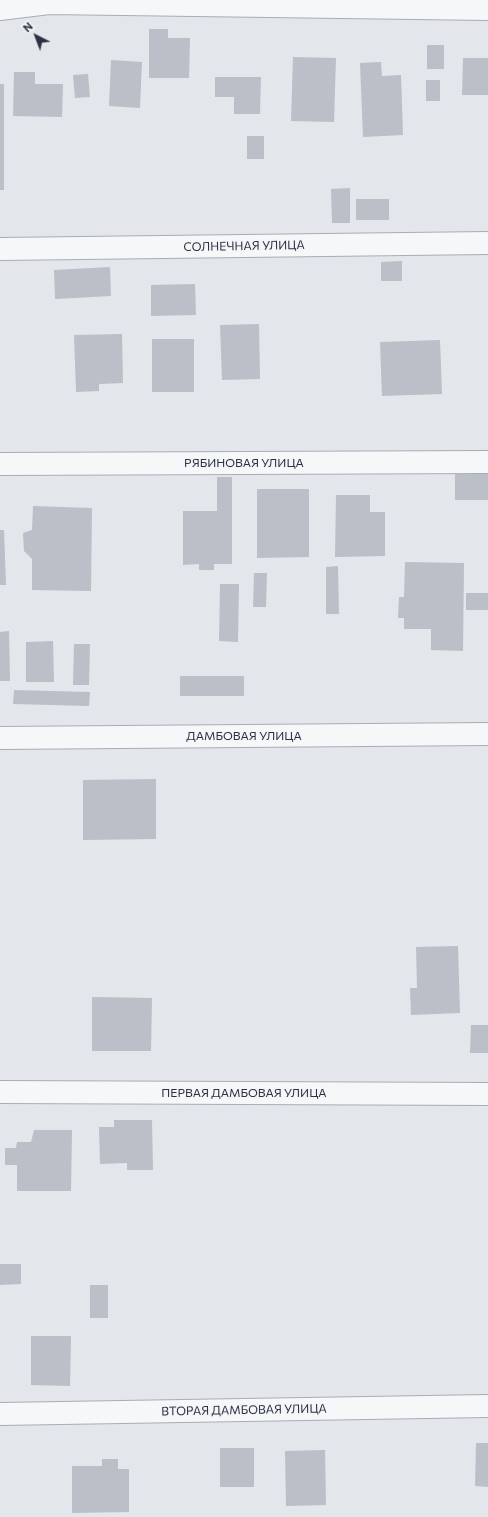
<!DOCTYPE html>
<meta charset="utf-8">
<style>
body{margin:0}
#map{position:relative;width:488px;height:1517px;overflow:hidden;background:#e3e6eb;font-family:Commissioner,sans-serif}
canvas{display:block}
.north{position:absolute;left:16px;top:16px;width:40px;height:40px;-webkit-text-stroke:3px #f3f5f8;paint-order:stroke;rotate:318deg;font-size:11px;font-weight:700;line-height:16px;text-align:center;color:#2b3343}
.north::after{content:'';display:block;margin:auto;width:14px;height:18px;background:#2b3343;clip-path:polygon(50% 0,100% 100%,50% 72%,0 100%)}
</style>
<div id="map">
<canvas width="488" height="1517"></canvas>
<div class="north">N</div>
</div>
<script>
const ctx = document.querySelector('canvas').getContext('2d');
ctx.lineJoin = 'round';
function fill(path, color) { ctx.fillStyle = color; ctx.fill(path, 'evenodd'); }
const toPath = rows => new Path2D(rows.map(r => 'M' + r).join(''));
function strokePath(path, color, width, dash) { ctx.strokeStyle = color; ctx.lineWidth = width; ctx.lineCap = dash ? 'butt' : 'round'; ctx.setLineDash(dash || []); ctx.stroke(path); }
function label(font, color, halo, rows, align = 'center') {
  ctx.font = font + ' Commissioner,sans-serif'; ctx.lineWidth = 3; ctx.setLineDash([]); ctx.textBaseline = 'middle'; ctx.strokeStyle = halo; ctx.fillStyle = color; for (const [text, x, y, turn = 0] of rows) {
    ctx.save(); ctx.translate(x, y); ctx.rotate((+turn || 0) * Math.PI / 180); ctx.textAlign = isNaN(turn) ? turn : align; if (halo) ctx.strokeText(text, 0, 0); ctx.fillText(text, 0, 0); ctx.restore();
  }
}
const building = toPath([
 [149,29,168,29,168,38,190,38,189,78,149,78],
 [427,45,444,45,444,69,427,69],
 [293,57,336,58,334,122,291,121],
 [463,58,488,58,488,95,462,95],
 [111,60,142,62,140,108,109,106],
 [381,62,382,76,401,75,403,135,363,137,360,63],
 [14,72,35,72,35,84,63,84,62,117,13,116],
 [88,74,90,97,75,98,73,75],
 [215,77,261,77,260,114,234,114,234,97,215,97],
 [426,80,440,80,440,101,426,101],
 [0,84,4,84,4,190,0,190],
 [247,136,264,136,264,159,247,159],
 [350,188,350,223,332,223,331,189],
 [356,199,389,199,389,220,356,220],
 [402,261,402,281,381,281,381,262],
 [110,267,111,296,55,299,54,270],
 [195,284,196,315,151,316,151,285],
 [259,324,260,379,222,380,220,325],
 [122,334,123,383,99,384,99,391,76,392,74,335],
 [152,339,194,339,194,392,152,392],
 [440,340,442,394,382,396,380,342],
 [455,473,488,473,488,500,455,500],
 [217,477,232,477,232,564,214,564,214,570,199,570,199,564,183,565,183,511,217,511],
 [257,489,309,489,309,557,257,558],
 [336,495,370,495,370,512,385,512,385,556,335,557],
 [33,506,92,508,91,591,32,590,32,559,24,551,23,533,32,530],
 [0,530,4,530,6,585,0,585],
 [405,562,464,563,463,651,431,650,431,629,404,629,404,618,398,618,399,597,404,597],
 [338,566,339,614,326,614,326,567],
 [254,573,267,573,266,607,253,607],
 [220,584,239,584,238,642,219,641],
 [466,593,488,593,488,610,466,610],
 [9,631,10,681,0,681,0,632],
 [53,641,54,682,26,682,26,642],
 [74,644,90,644,89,685,73,685],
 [180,676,244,676,244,696,180,696],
 [14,690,90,692,89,706,13,704],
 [156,779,156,839,83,840,83,780],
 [458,946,460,1013,411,1015,410,988,417,988,416,947],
 [92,997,152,998,151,1051,92,1051],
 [471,1025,488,1025,488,1053,470,1053],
 [114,1120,152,1120,153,1170,127,1170,127,1163,100,1164,99,1127,114,1127],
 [34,1130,72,1130,71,1191,17,1191,17,1165,5,1165,5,1148,16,1148,17,1142,31,1142],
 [0,1264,21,1264,21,1284,0,1285],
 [90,1285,108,1285,108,1318,90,1318],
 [31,1336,71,1336,70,1386,31,1385],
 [476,1443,488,1443,488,1487,475,1486],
 [220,1448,254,1448,254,1487,220,1487],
 [325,1450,326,1505,286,1506,285,1451],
 [102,1459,118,1459,118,1469,129,1469,129,1512,72,1513,72,1466,102,1466]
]);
const minor = toPath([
 [0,9,49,3,488,9],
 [0,249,488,243],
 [0,464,488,462],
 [0,738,488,734],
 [0,1092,488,1094],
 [0,1414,488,1406]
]);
const streetNames = [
 ["СОЛНЕЧНАЯ УЛИЦА",244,246,-1],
 ["РЯБИНОВАЯ УЛИЦА",244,463],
 ["ДАМБОВАЯ УЛИЦА",244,736],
 ["ПЕРВАЯ ДАМБОВАЯ УЛИЦА",244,1093],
 ["ВТОРАЯ ДАМБОВАЯ УЛИЦА",244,1410,-1]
];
fill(building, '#babfc8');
strokePath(minor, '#a8adb5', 24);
strokePath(minor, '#f6f7f9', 22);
label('12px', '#2b3343', '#f3f5f8', streetNames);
</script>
